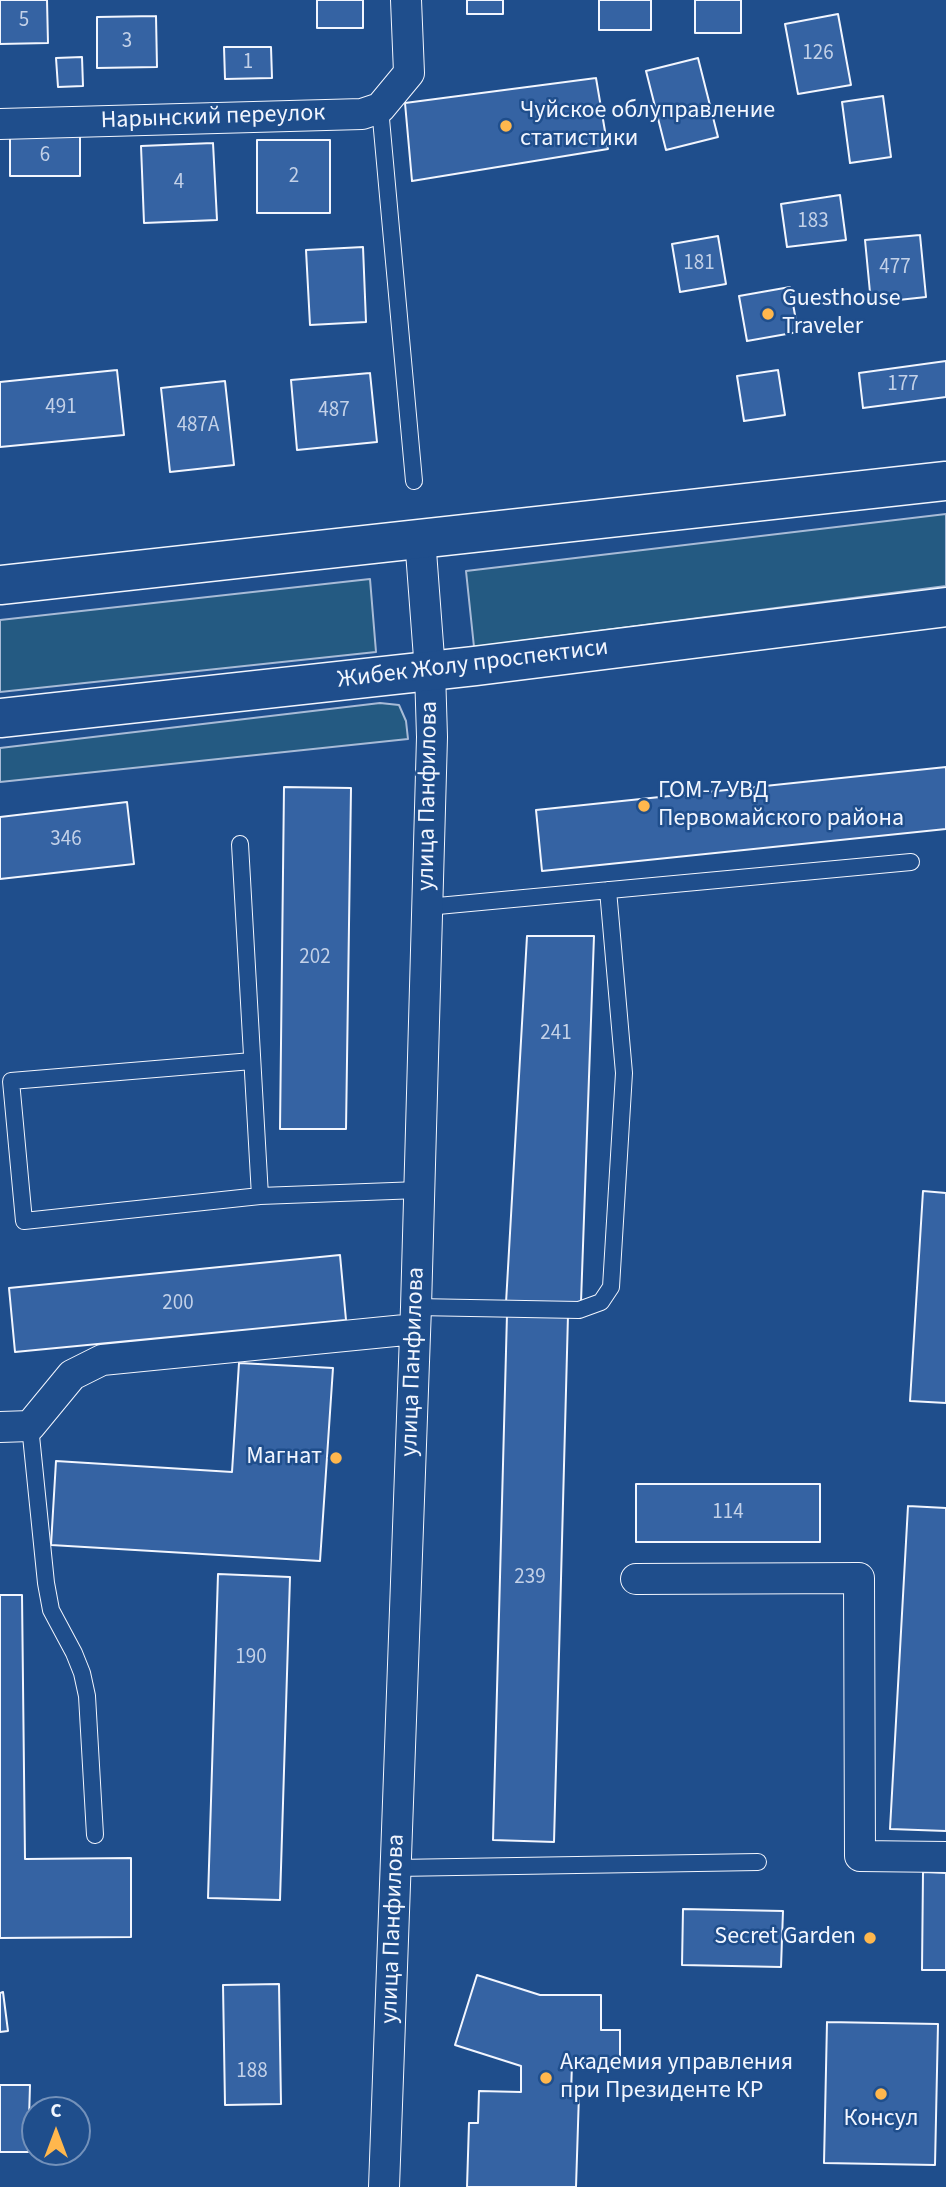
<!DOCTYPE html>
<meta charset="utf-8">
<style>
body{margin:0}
#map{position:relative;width:946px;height:2187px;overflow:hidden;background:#1f4e8c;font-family:"Source Sans 3",sans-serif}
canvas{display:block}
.north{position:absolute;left:21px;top:2096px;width:70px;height:70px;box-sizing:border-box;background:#1f4e8c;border:2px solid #7391ba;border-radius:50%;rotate:0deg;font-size:19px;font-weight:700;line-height:28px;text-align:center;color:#f2f6ff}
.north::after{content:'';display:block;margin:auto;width:24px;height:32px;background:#ffb74d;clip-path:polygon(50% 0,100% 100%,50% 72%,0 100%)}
</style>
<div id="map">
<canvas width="946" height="2187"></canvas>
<div class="north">С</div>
</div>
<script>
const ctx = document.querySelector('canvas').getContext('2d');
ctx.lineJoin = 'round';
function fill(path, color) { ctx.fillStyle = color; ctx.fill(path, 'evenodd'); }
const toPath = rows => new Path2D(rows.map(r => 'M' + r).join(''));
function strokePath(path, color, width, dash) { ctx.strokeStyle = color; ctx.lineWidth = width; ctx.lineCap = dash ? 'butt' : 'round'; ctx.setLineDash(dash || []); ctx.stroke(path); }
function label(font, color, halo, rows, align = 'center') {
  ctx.font = font + ' "Source Sans 3",sans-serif'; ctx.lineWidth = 5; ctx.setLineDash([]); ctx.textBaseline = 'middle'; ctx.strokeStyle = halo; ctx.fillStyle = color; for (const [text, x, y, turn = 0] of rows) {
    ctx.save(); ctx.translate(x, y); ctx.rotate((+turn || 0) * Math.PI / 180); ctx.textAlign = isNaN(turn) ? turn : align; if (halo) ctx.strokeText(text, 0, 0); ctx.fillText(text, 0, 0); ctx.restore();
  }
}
const green = toPath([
 [946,514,946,586,474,647,466,571,946,514],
 [370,579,376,652,0,692,0,620,370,579],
 [380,703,399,705,406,721,408,739,0,782,0,748,380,703]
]);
const building = toPath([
 [0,0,47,0,48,43,0,44,0,0],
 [317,0,363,0,363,28,317,28,317,0],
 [467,0,503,0,503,14,467,14,467,0],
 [599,0,651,0,651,30,599,30,599,0],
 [695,0,741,0,741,33,695,33,695,0],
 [838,14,851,85,798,94,785,24,838,14],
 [156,16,157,67,97,68,97,17,156,16],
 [224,47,271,47,272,78,225,79,224,47],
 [82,57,83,86,58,87,56,58,82,57],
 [698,58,718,137,666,150,646,71,698,58],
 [596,78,608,149,412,181,405,103,596,78],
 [883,96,891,157,850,163,842,102,883,96],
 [10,136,80,136,80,176,10,176,10,136],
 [257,140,330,140,330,213,257,213,257,140],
 [213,143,217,220,144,223,141,146,213,143],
 [840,195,846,240,787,247,781,204,840,195],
 [920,235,926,297,871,303,865,240,920,235],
 [718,236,726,284,680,292,672,244,718,236],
 [363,247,366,322,310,325,306,250,363,247],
 [790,287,798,332,747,341,739,296,790,287],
 [946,361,946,397,863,408,859,373,946,361],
 [117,370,124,435,0,447,0,382,117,370],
 [778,370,785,415,744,421,737,376,778,370],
 [370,373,377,442,297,450,291,380,370,373],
 [225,381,234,465,170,472,161,388,225,381],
 [946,767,946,829,542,871,536,810,946,767],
 [284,787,351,788,346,1129,280,1129,284,787],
 [127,802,134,864,0,879,0,817,127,802],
 [527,936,594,936,581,1302,506,1303,527,936],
 [923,1191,946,1193,946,1403,910,1401,923,1191],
 [340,1255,346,1320,15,1352,9,1288,340,1255],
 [507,1314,568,1315,554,1842,493,1840,507,1314],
 [239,1363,333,1368,320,1561,51,1545,56,1461,232,1472,239,1363],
 [636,1484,820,1484,820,1542,636,1542,636,1484],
 [908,1506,946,1508,946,1831,890,1829,908,1506],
 [218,1574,290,1577,280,1900,208,1898,218,1574],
 [0,1595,22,1595,25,1859,131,1858,131,1937,0,1938,0,1595],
 [923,1872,946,1873,946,1970,922,1970,923,1872],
 [683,1909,783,1911,781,1967,682,1965,683,1909],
 [477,1975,540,1995,601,1995,601,2030,620,2030,620,2063,572,2063,571,2094,579,2094,576,2187,467,2187,469,2123,478,2123,479,2091,521,2092,521,2066,455,2045,477,1975],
 [279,1984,281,2104,225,2105,223,1985,279,1984],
 [3,1992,8,2031,0,2032,0,1993,3,1992],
 [827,2022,938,2024,935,2165,824,2163,827,2022],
 [0,2085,30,2085,28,2152,0,2152,0,2085]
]);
const service = toPath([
 [380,108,414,481],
 [240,844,260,1196],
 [427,907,911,862],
 [252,1061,11,1081,24,1221,260,1196,419,1190],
 [416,1307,579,1310,601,1302,611,1287,624,1073,608,890],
 [30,1426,46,1583,51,1610,74,1653,82,1673,87,1696,95,1835],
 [396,1868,758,1862]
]);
const minor = toPath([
 [0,124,362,114,380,108,409,73,406,0],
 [0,1427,30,1426,72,1375,102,1360,415,1329],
 [636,1579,859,1578,860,1856,946,1857],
 [384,2187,416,1307,432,737,430,671,420,538]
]);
const primary = toPath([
 [0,585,946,481],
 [0,718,475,666,946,607]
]);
const markers = [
 [506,126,7,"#ffb74d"],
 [768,314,7,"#ffb74d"],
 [644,806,7,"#ffb74d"],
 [336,1458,7,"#ffb74d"],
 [870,1938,7,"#ffb74d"],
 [546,2078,7,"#ffb74d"],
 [881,2094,7,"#ffb74d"]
];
const numberNames = [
 ["5",24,21],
 ["3",127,42],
 ["126",818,54],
 ["1",248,63],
 ["6",45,156],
 ["2",294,177],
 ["4",179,183],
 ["183",813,222],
 ["181",699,264],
 ["477",895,268],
 ["177",903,385],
 ["491",61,408],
 ["487",334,411],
 ["487A",198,426],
 ["346",66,840],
 ["202",315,958],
 ["241",556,1034],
 ["200",178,1304],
 ["114",728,1513],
 ["239",530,1578],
 ["190",251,1658],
 ["188",252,2072]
];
const poiNames = [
 ["Чуйское облуправление",520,112],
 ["статистики",520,140],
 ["Guesthouse",782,300],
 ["Traveler",782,328],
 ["ГОМ-7 УВД",658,792],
 ["Первомайского района",658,820],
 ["Магнат",322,1458,"right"],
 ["Secret Garden",856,1938,"right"],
 ["Академия управления",560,2064],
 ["при Президенте КР",560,2092],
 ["Консул",881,2120,"center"]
];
const streetNames = [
 ["Нарынский переулок",213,118,-2],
 ["Жибек Жолу проспектиси",473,665,-7],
 ["улица Панфилова",429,796,-89],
 ["улица Панфилова",414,1362,-88],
 ["улица Панфилова",394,1929,-88]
];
fill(green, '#245a82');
strokePath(green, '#a8bbd7', 2);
fill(building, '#3563a3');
strokePath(building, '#f2f6ff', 2);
strokePath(service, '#f2f6ff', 18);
strokePath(minor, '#f2f6ff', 32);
strokePath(primary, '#f2f6ff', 41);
strokePath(service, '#1f4e8c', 16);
strokePath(minor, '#1f4e8c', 30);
strokePath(primary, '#1f4e8c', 38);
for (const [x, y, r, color] of markers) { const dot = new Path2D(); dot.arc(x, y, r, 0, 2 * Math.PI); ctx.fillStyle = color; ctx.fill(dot); strokePath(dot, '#1f4e8c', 2.5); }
label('21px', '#c3d1e8', null, numberNames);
label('24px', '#f2f6ff', '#1f4e8c', poiNames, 'left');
label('24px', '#f2f6ff', '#1f4e8c', streetNames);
</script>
